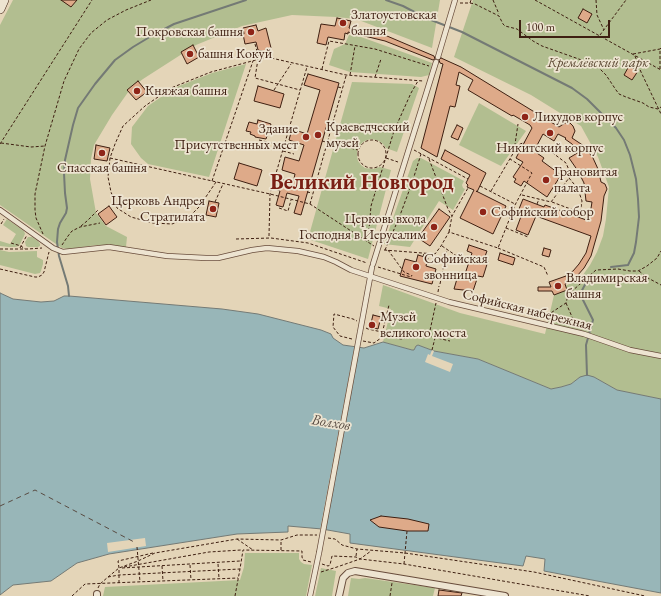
<!DOCTYPE html>
<meta charset="utf-8">
<style>
body{margin:0}
#map{position:relative;width:661px;height:596px;overflow:hidden;background:#e4d5b8;font-family:"EB Garamond",serif}
canvas{display:block}
.scale{position:absolute;left:519px;top:20px;width:91px;height:18px;box-sizing:border-box;border:2px solid #3e1f11;border-top:0;padding-left:5px;font-size:12px;line-height:14px;white-space:nowrap;color:#3e1f11;-webkit-text-stroke:3px #ede4d1;paint-order:stroke}
</style>
<div id="map">
<canvas width="661" height="596"></canvas>
<div class="scale">100 m</div>
</div>
<script>
const ctx = document.querySelector('canvas').getContext('2d');
ctx.lineJoin = 'round';
function fill(path, color) { ctx.fillStyle = color; ctx.fill(path, 'evenodd'); }
const toPath = rows => new Path2D(rows.map(r => 'M' + r).join(''));
function strokePath(path, color, width, dash) { ctx.strokeStyle = color; ctx.lineWidth = width; ctx.lineCap = dash ? 'butt' : 'round'; ctx.setLineDash(dash || []); ctx.stroke(path); }
function label(font, color, halo, rows, align = 'center') {
  ctx.font = font + ' "EB Garamond",serif'; ctx.lineWidth = 3.5; ctx.setLineDash([]); ctx.textBaseline = 'middle'; ctx.strokeStyle = halo; ctx.fillStyle = color; for (const [text, x, y, turn = 0] of rows) {
    ctx.save(); ctx.translate(x, y); ctx.rotate((+turn || 0) * Math.PI / 180); ctx.textAlign = isNaN(turn) ? turn : align; if (halo) ctx.strokeText(text, 0, 0); ctx.fillText(text, 0, 0); ctx.restore();
  }
}
const green = toPath([
 [13,0,440,0,432,48,356,19,336,17,292,15,242,26,196,45,143,79,131,88,112,115,94,145,91,159,90,179,96,213,106,226,127,237,126,247,110,245,97,245,68,249,62,248,56,244,0,205,0,25],
 [473,0,661,0,661,399,617,390,594,377,580,377,571,384,561,387,551,389,478,359,434,351,418,345,416,346,414,350,412,350,383,342,391,309,379,306,383,285,460,313,545,334,554,295,566,290,565,286,580,279,590,265,597,252,603,236,606,219,609,187,598,157,581,126,531,95,454,57],
 [349,35,361,37,411,55,432,63,429,75,421,77,350,72,329,65,334,49,345,44],
 [246,64,209,177,148,164,141,158,131,144,132,127,148,106,174,88,212,73],
 [352,82,412,84,419,88,397,152,386,148,383,144,379,141,372,139,367,140,363,142,359,146,357,151,357,156,358,161,361,165,365,168,373,169,380,167,391,170,368,259,308,239],
 [479,103,526,131,501,166,459,145],
 [417,158,421,158,464,181,462,185,463,188,465,189,453,210,439,201,410,247,384,244,413,161],
 [7,219,24,231,25,234,19,246,15,247,9,247,0,246,0,241,10,244,16,234,3,225],
 [28,237,32,237,38,241,40,244,40,246,38,247,28,247,26,246,25,242],
 [0,250,9,252,37,251,37,257,43,260,43,264,41,271,40,273,35,274,0,265],
 [245,553,299,553,299,559,301,562,304,564,312,565,306,596,103,596,105,587,240,580,244,567],
 [321,568,336,571,332,596,315,596],
 [351,578,359,579,365,578,435,588,433,596,348,596]
]);
const water = toPath([
 [0,293,13,299,41,302,54,301,64,296,69,296,222,309,258,314,321,330,331,334,333,338,343,345,364,348,383,342,412,350,414,350,416,346,418,345,434,351,478,359,551,389,561,387,571,384,580,377,587,375,594,377,617,390,661,399,661,593,544,571,545,559,526,556,523,566,350,543,350,534,322,529,288,526,288,532,237,534,109,554,77,563,51,581,13,585,0,595,0,293]
]);
const pier = toPath([
 [355,344,360,345,325,531,320,530],
 [432,350,434,351,432,356,453,364,450,372,425,362,428,354,430,355],
 [145,538,146,546,108,552,107,543]
]);
const stream = toPath([
 [386,0,403,6,426,18,462,32,572,88,587,99,616,128,624,140,630,155,636,179,638,199,639,217,636,242,634,253,628,265,611,267],
 [587,281,580,294,593,320,586,345,587,375],
 [69,296,68,286,59,256,57,242,58,229,60,223,66,213,67,208,65,193,64,173,65,160,73,125,78,108,95,84,115,60,133,47,153,35,174,24,246,0]
]);
const ferry = toPath([
 [0,506,35,490,136,543]
]);
const building = toPath([
 [61,0,77,0,71,7,61,0],
 [583,9,592,14,587,23,578,18,583,9],
 [337,18,351,21,349,28,387,36,434,56,435,59,433,60,385,41,348,32,348,34,345,33,344,40,328,37,326,45,317,43,321,24,335,26,337,18],
 [256,25,258,31,266,28,271,48,265,52,258,50,256,42,245,44,243,34,244,34,243,28,256,25],
 [193,45,199,57,187,64,181,52,193,45],
 [441,58,461,67,559,127,565,123,570,123,573,126,575,131,572,138,584,146,593,158,598,169,601,182,605,184,607,189,604,196,601,221,591,256,584,268,577,276,565,284,567,290,554,295,552,291,538,291,538,287,551,287,549,282,566,276,573,271,579,264,586,253,591,236,536,216,528,235,516,230,523,211,519,209,523,199,544,207,545,205,589,221,592,202,586,201,584,183,578,171,569,158,579,152,572,144,565,139,566,138,558,134,554,141,543,134,534,151,544,158,542,161,561,175,547,197,524,181,521,186,514,182,516,179,513,177,523,162,516,158,532,128,530,125,513,115,512,116,468,90,473,80,459,72,456,85,460,86,455,107,450,106,437,157,421,148,443,64,440,63,439,60,441,58],
 [629,66,638,71,632,80,624,75,629,66],
 [308,74,339,83,301,215,294,213,299,196,287,193,283,207,279,206,276,205,280,191,275,189,278,178,293,183,295,174,282,170,285,157,299,161,304,145,289,140,292,129,307,134,320,90,304,85,308,74],
 [138,81,147,92,136,100,127,90,138,81],
 [258,86,284,94,280,108,254,101,258,86],
 [258,120,271,124,266,139,255,137,255,136,250,134,251,132,246,131,249,122,257,124,258,120],
 [457,125,463,128,458,140,451,137,457,125],
 [96,145,110,148,107,161,94,159,96,145],
 [445,150,486,173,477,192,476,191,506,206,493,234,460,218,474,190,467,187,468,185,466,183,470,175,441,159,445,150],
 [239,163,262,170,257,186,234,179,239,163],
 [209,201,219,203,216,217,206,215,209,201],
 [109,206,117,217,106,225,98,214,109,206],
 [439,209,450,217,430,246,418,238,439,209],
 [469,245,487,251,484,259,488,261,483,277,478,276,473,291,454,289,459,272,465,274,472,253,467,251,469,245],
 [544,248,551,250,549,257,542,255,544,248],
 [500,253,515,258,513,265,498,260,500,253],
 [418,255,428,258,426,266,436,269,432,284,400,276,405,259,416,262,418,255],
 [373,315,381,317,378,329,370,327,373,315],
 [381,516,408,519,429,524,428,531,407,531,379,527,370,520,381,516],
 [439,590,462,593,461,596,438,596,439,590]
]);
const path = toPath([
 [493,0,499,14],
 [535,0,661,70],
 [596,0,597,15,604,30],
 [460,3,470,3,471,0],
 [470,3,475,4,499,16,503,24,505,26,517,29,533,41,542,46,590,63,598,67,606,75,616,90,619,94,626,97,643,103,649,107,658,109,661,107],
 [600,35,626,0],
 [255,44,258,55,346,75,423,81],
 [633,54,660,49],
 [635,56,641,72,661,114],
 [258,59,255,78,300,90],
 [322,69,329,41,375,49,429,66],
 [660,69,660,49,661,48],
 [350,75,355,46],
 [375,77,381,59],
 [338,87,342,88],
 [274,90,291,64],
 '358 154a14 14 0 1 1 28 0a14 14 0 1 1-28 0Z',
 [259,140,283,146],
 [322,141,358,150],
 [1,143,31,147,45,146],
 [0,144,92,0],
 [414,150,468,179],
 [283,151,294,154],
 [514,151,518,124],
 [110,158,270,194,310,204,374,246],
 [386,158,398,162],
 [429,159,448,209,452,216],
 [569,178,574,184,579,192,582,201,580,213],
 [212,181,253,61],
 [216,182,199,207,189,217,172,224,153,223,131,217,117,208,111,192,108,177,110,158,115,144,123,126,145,106,171,88,211,72,267,57],
 [480,186,515,204],
 [491,191,518,145,525,142],
 [307,192,312,193],
 [522,195,551,202,569,178,569,170,566,163,545,147,535,148],
 [215,202,223,184],
 [552,202,584,214],
 [310,204,346,76],
 [537,204,539,199],
 [279,208,288,211,291,200],
 [1,224,4,219],
 [81,226,87,221,98,210],
 [506,228,528,237],
 [449,232,452,216,468,188],
 [43,234,36,218,35,210,35,194,45,146,64,81,79,49,91,33,107,20,126,10,151,0],
 [269,236,270,194,307,67],
 [236,239,271,238,308,243,367,263],
 [368,241,371,206,394,131,411,93,418,81],
 [11,243,21,246,25,249],
 [62,245,68,236,72,231,80,227,100,223],
 [442,246,464,261],
 [20,248,27,235],
 [498,248,544,267,548,276],
 [0,249,28,249,42,248],
 [384,250,435,254,441,246,449,232,498,248,515,205,532,173,510,159],
 [385,250,399,218,412,183,421,154],
 [388,250,404,272,411,275],
 [423,257,424,253],
 [378,267,411,277,412,275],
 [0,269,35,277,38,277,42,275,44,272,49,252],
 [639,271,648,278,661,285],
 [440,284,447,250],
 [438,292,439,286],
 [566,303,576,326],
 [543,318,566,303,568,296,571,292,596,270,618,269,630,271,638,271,647,266,657,258,661,251],
 [380,320,385,321],
 [366,328,368,329,382,332,396,338,401,339,424,335,450,341],
 [429,335,436,303],
 [352,339,340,336,333,327,334,314,353,319,357,321],
 [363,341,374,343,381,338,389,305,388,305],
 [432,350,435,338],
 [328,538,335,539,342,545,357,549,405,553,534,572,645,596],
 [237,539,253,550],
 [137,547,140,582],
 [281,550,281,540],
 [356,556,357,549],
 [218,564,219,578],
 [322,564,328,566,330,565,332,556,356,557,360,559,404,564,590,596],
 [404,564,407,531],
 [190,565,191,580],
 [162,566,163,581],
 [124,567,209,552,241,550],
 [122,568,240,561],
 [321,572,337,567,360,559,371,551],
 [108,577,119,568,138,561,155,553,237,539,281,540,297,535,317,535],
 [119,583,119,568,118,561,153,553],
 [98,588,100,584,108,577,119,575,240,569,243,550,302,551,302,557,303,560,311,562],
 [72,596,85,584,238,578],
 [235,596,240,569],
 [390,596,392,583]
]);
const pedestrian = toPath([
 [438,57,455,0],
 [0,210,53,248,63,252,109,247,167,256,206,258,218,258,252,250,267,248,298,251,324,257,336,262,351,270,449,302,584,334,630,350,661,356],
 [373,264,436,62],
 [360,332,372,267],
 [310,596,319,553]
]);
const minor = toPath([
 [97,596,97,594],
 [339,596,343,578,348,573,355,571,505,596]
]);
const secondary = toPath([
 [0,9,4,0]
]);
const pedestrianBridge = toPath([
 [319,553,360,332]
]);
const markers = [
 [343,23,4,"#8f2418"],
 [251,32,4,"#8f2418"],
 [190,54,4,"#8f2418"],
 [137,91,4,"#8f2418"],
 [525,117,4,"#8f2418"],
 [550,133,4,"#8f2418"],
 [318,135,4,"#8f2418"],
 [306,137,4,"#8f2418"],
 [102,153,4,"#8f2418"],
 [546,180,4,"#8f2418"],
 [213,209,4,"#8f2418"],
 [483,212,4,"#8f2418"],
 [434,227,4,"#8f2418"],
 [416,267,4,"#8f2418"],
 [558,286,4,"#8f2418"],
 [372,325,4,"#8f2418"]
];
const poiNames = [
 ["Златоустовская",351,15],
 ["башня",351,31],
 ["Покровская башня",243,32,"right"],
 ["башня Кокуй",198,54],
 ["Княжая башня",145,91],
 ["Лихудов корпус",533,117],
 ["Краеведческий",326,127],
 ["музей",326,143],
 ["Здание",298,129,"right"],
 ["Присутственных мест",298,145,"right"],
 ["Никитский корпус",550,148,"center"],
 ["Спасская башня",102,168,"center"],
 ["Грановитая",554,172],
 ["палата",554,188],
 ["Церковь Андрея",205,201,"right"],
 ["Стратилата",205,217,"right"],
 ["Софийский собор",491,212],
 ["Церковь входа",426,219,"right"],
 ["Господня в Иерусалим",426,235,"right"],
 ["Софийская",424,259],
 ["звонница",424,275],
 ["Владимирская",566,278],
 ["башня",566,294],
 ["Музей",380,317],
 ["великого моста",380,333]
];
const parkNames = [
 ["Кремлёвский парк",598,63]
];
const streetNames = [
 ["Софийская набережная",527,310,14]
];
const waterNames = [
 ["Волхов",331,423,9]
];
const townNames = [
 ["Великий Новгород",362,183]
];
fill(green, '#b2be90');
fill(water, '#98b6b8');
strokePath(water, '#747a75', 1);
fill(pier, '#e4d5b8');
strokePath(stream, '#747a75', 2);
strokePath(ferry, '#594c43', 1, [5, 4]);
fill(building, '#deaa89');
strokePath(building, '#3e1f11', 1);
strokePath(pedestrian, '#684c3b', 6);
strokePath(minor, '#684c3b', 8);
strokePath(secondary, '#3e1f11', 10);
strokePath(path, '#3e1f11', 1, [3, 2]);
strokePath(pedestrian, '#ede4d1', 4.5);
strokePath(minor, '#ede4d1', 6);
strokePath(secondary, '#ede4d1', 9);
strokePath(pedestrianBridge, '#684c3b', 6, []);
strokePath(pedestrianBridge, '#ede4d1', 4.5);
for (const [x, y, r, color] of markers) { const dot = new Path2D(); dot.arc(x, y, r, 0, 2 * Math.PI); ctx.fillStyle = color; ctx.fill(dot); strokePath(dot, '#ede4d1', 1.5); }
label('14px', '#3e1f11', '#ede4d1', poiNames, 'left');
label('italic 14px', '#5b4731', '#ede4d1', parkNames);
label('14px', '#3e1f11', '#ede4d1', streetNames);
label('italic 15px', '#594c43', '#ede4d1', waterNames);
label('bold 22px', '#7a1f14', '#ede4d1', townNames);
</script>
